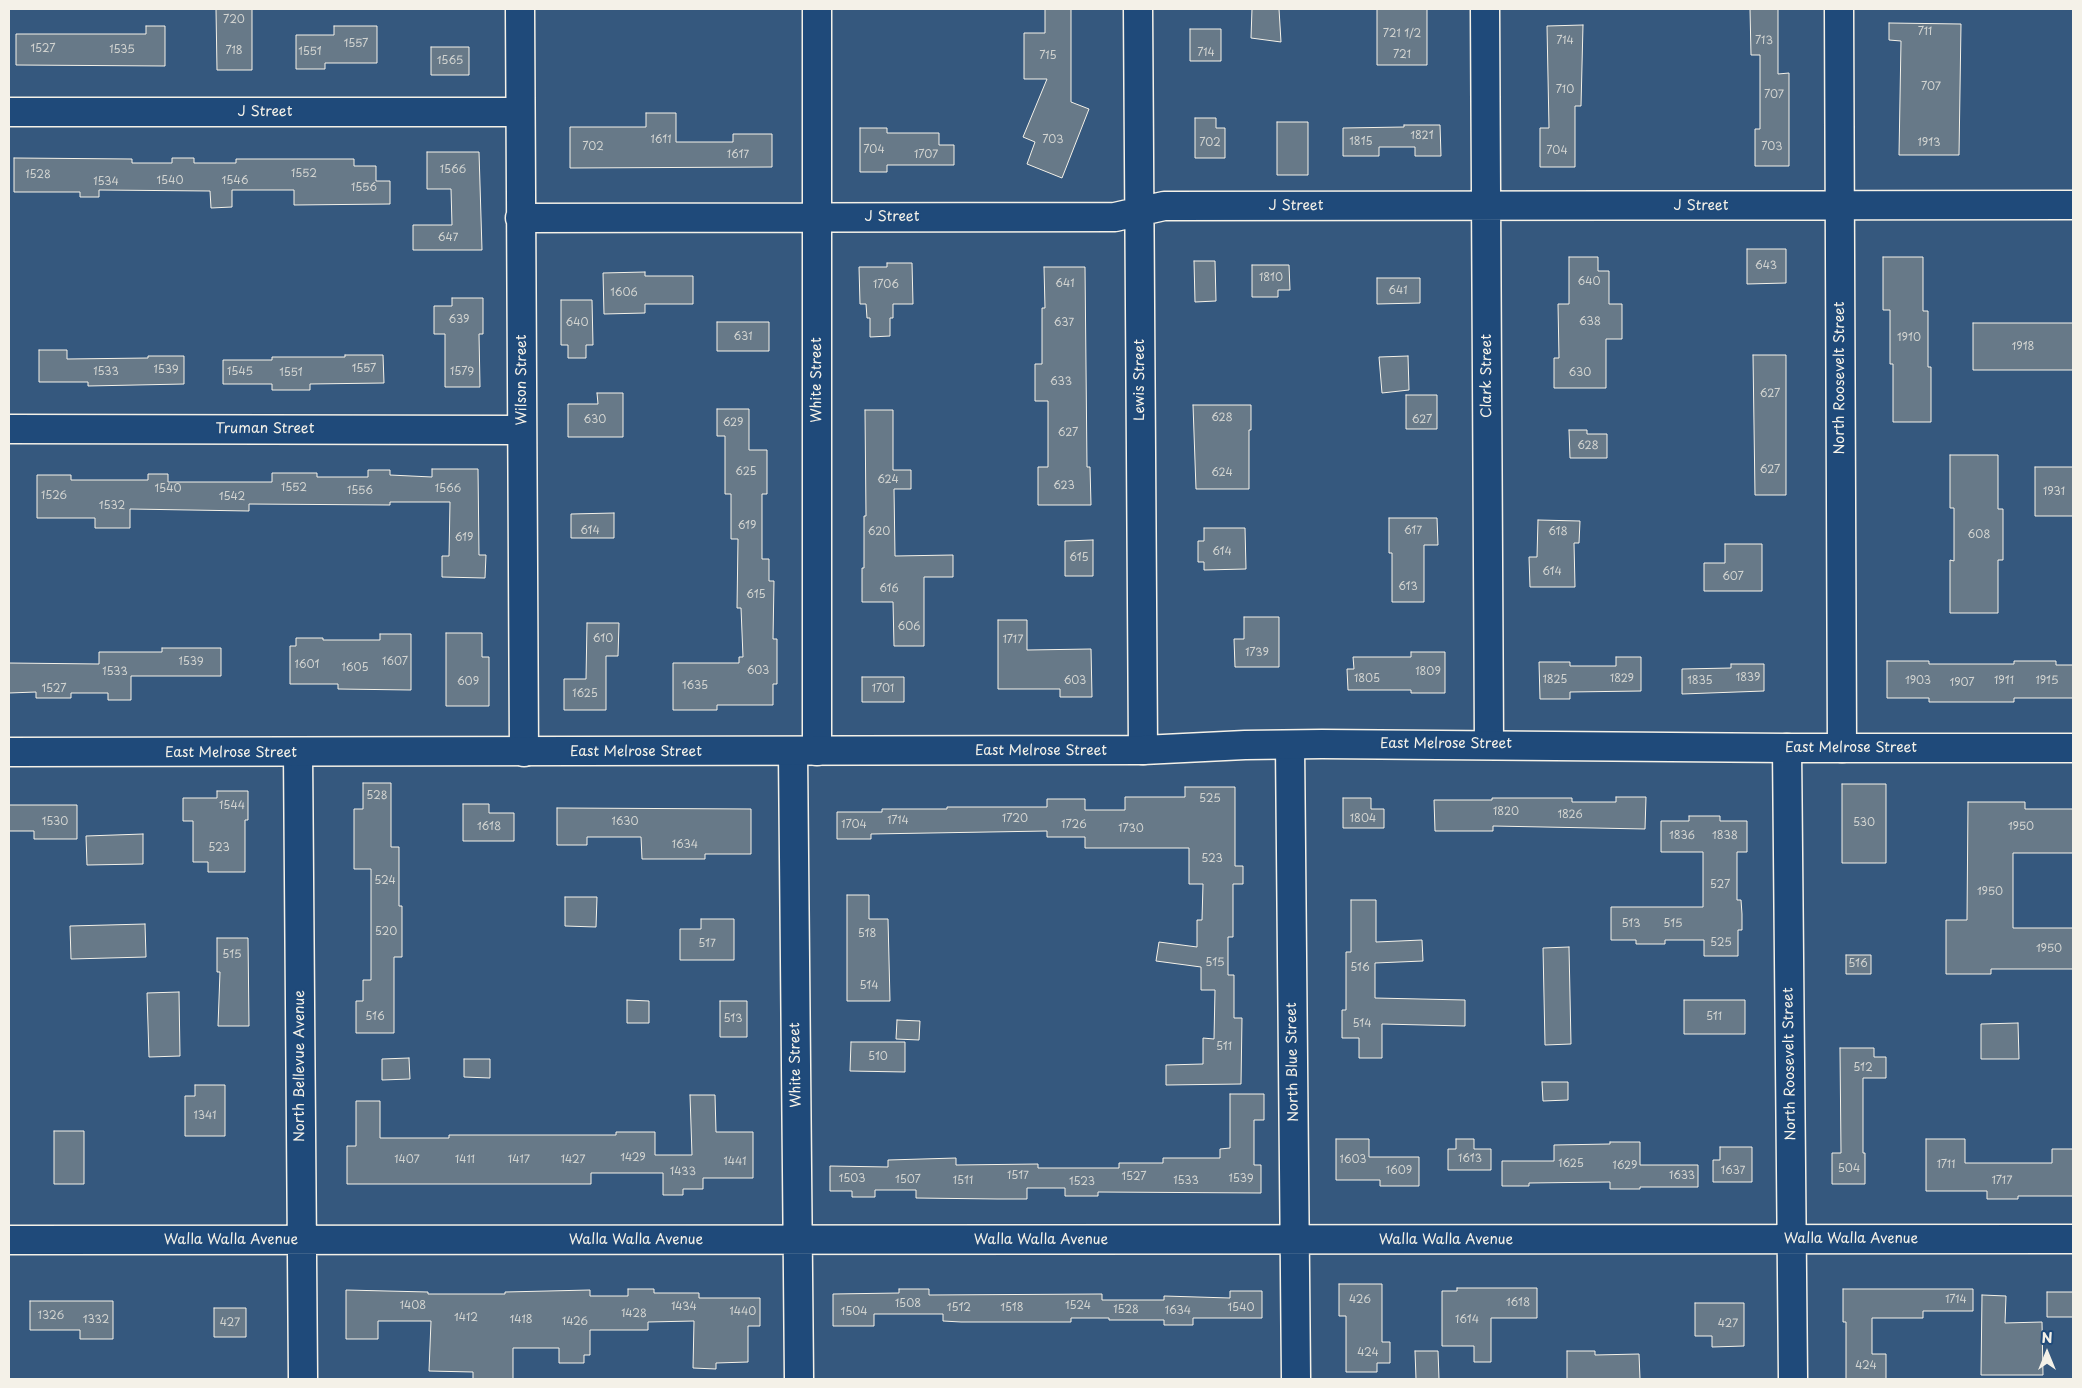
<!DOCTYPE html>
<style>
body{margin:0}
#map{position:relative;width:2082px;height:1388px;overflow:hidden;background:#35587e;font-family:"Playpen Sans",sans-serif}
canvas{display:block}
.frame{position:absolute;inset:0;border:10px solid #f4f1e8;pointer-events:none}
.north{position:absolute;left:2022px;top:1328px;width:50px;height:50px;-webkit-text-stroke:4px #1f4a7a;paint-order:stroke;rotate:0deg;font-size:14px;font-weight:700;line-height:20px;text-align:center;color:#f4f1e8}
.north::after{content:'';display:block;margin:auto;width:18px;height:22px;background:#f4f1e8;clip-path:polygon(50% 0,100% 100%,50% 72%,0 100%)}
</style>
<div id="map">
<canvas width="2082" height="1388"></canvas>
<div class="frame"></div>
<div class="north">N</div>
</div>
<script>
const ctx = document.querySelector('canvas').getContext('2d');
ctx.lineJoin = 'round';
function fill(path, color) { ctx.fillStyle = color; ctx.fill(path, 'evenodd'); }
const toPath = rows => new Path2D(rows.map(r => 'M' + r).join(''));
function strokePath(path, color, width, dash) { ctx.strokeStyle = color; ctx.lineWidth = width; ctx.lineCap = dash ? 'butt' : 'round'; ctx.setLineDash(dash || []); ctx.stroke(path); }
function label(font, color, halo, rows, align = 'center') {
  ctx.font = font + ' "Playpen Sans",sans-serif'; ctx.lineWidth = 4; ctx.setLineDash([]); ctx.textBaseline = 'middle'; ctx.strokeStyle = halo; ctx.fillStyle = color; for (const [text, x, y, turn = 0] of rows) {
    ctx.save(); ctx.translate(x, y); ctx.rotate((+turn || 0) * Math.PI / 180); ctx.textAlign = isNaN(turn) ? turn : align; if (halo) ctx.strokeText(text, 0, 0); ctx.fillText(text, 0, 0); ctx.restore();
  }
}
const building = toPath([
 [216,9,252,9,252,70,217,70,216,9],
 [1045,9,1071,9,1071,102,1089,109,1062,178,1027,164,1035,142,1023,137,1047,79,1024,79,1024,33,1045,33,1045,9],
 [1252,9,1279,9,1281,42,1251,38,1252,9],
 [1377,9,1427,9,1427,65,1377,65,1377,9],
 [1750,9,1778,9,1778,74,1789,73,1789,166,1755,166,1755,129,1760,129,1760,55,1751,55,1750,9],
 [1889,23,1961,24,1959,155,1899,155,1901,41,1889,40,1889,23],
 [1583,25,1581,106,1575,106,1575,167,1540,167,1540,128,1549,128,1547,26,1583,25],
 [146,26,165,26,165,66,16,65,16,34,146,34,146,26],
 [334,26,377,26,377,63,325,63,325,69,296,69,296,35,334,35,334,26],
 [1190,29,1221,29,1221,61,1190,61,1190,29],
 [431,47,469,47,469,75,431,75,431,47],
 [646,113,676,113,676,142,733,142,733,134,772,134,772,167,570,168,570,127,646,127,646,113],
 [1195,118,1216,118,1216,128,1225,128,1225,158,1195,158,1195,118],
 [1277,122,1308,122,1308,175,1277,175,1277,122],
 [1404,125,1440,125,1441,156,1415,156,1415,147,1379,147,1379,156,1343,156,1343,128,1404,127,1404,125],
 [860,128,887,128,887,133,939,133,939,145,954,145,954,165,887,165,887,172,860,172,860,128],
 [427,152,479,152,482,250,413,250,413,225,452,225,451,189,427,189,427,152],
 [14,158,132,159,132,163,172,163,172,158,194,158,194,163,236,163,236,159,354,159,354,166,376,166,376,181,390,181,390,204,294,205,294,190,232,190,232,207,211,208,210,191,99,190,99,197,80,197,80,192,14,192,14,158],
 [1747,249,1786,249,1786,283,1747,284,1747,249],
 [1569,257,1598,257,1598,271,1609,271,1609,304,1622,304,1622,339,1606,339,1606,388,1554,388,1554,358,1559,358,1558,304,1569,304,1569,257],
 [1883,257,1923,257,1923,311,1928,311,1928,367,1931,367,1931,422,1893,422,1893,364,1890,364,1890,310,1883,310,1883,257],
 [1194,261,1215,261,1216,301,1195,302,1194,261],
 [887,263,912,263,913,304,893,304,893,318,890,318,890,336,870,337,870,318,867,318,866,304,860,304,859,267,887,267,887,263],
 [1252,265,1289,265,1290,290,1278,290,1278,297,1252,297,1252,265],
 [1044,267,1085,267,1087,467,1090,467,1091,505,1038,505,1038,467,1048,467,1048,401,1035,401,1035,364,1042,364,1042,308,1045,308,1044,267],
 [645,272,645,276,693,276,693,304,645,304,645,313,604,314,603,273,645,272],
 [1377,278,1420,278,1420,303,1377,304,1377,278],
 [452,298,483,298,483,334,479,334,480,387,445,387,445,334,434,334,434,306,452,306,452,298],
 [561,300,592,300,593,345,586,345,586,358,568,358,568,345,561,345,561,300],
 [717,322,769,322,769,351,717,351,717,322],
 [1973,323,2073,323,2073,370,1973,370,1973,323],
 [39,350,67,350,67,359,148,358,148,356,184,356,184,384,88,386,88,382,39,382,39,350],
 [345,355,383,355,384,383,310,384,310,390,272,390,272,384,223,384,223,360,272,360,272,357,345,357,345,355],
 [1753,355,1786,355,1786,495,1755,495,1753,355],
 [1408,356,1409,390,1382,393,1379,357,1408,356],
 [597,393,623,393,623,437,568,437,568,404,598,404,597,393],
 [1406,395,1437,395,1437,429,1406,429,1406,395],
 [1193,405,1251,405,1251,430,1249,430,1249,489,1196,489,1193,405],
 [717,409,749,409,749,450,767,450,767,494,762,494,762,559,769,559,769,581,774,581,773,639,777,639,777,684,773,684,773,705,717,705,717,710,673,710,673,663,739,663,739,657,743,657,741,608,737,608,738,539,731,539,731,494,725,494,725,436,717,436,717,409],
 [865,410,893,410,893,470,911,470,911,489,894,489,895,556,953,555,953,577,924,577,924,646,894,646,893,602,862,602,862,568,864,568,864,516,866,516,865,410],
 [1569,430,1587,430,1587,434,1607,434,1607,458,1570,458,1569,430],
 [1950,455,1998,455,1998,509,2003,509,2003,560,1998,560,1998,613,1950,613,1950,560,1954,561,1954,508,1950,508,1950,455],
 [2035,467,2073,467,2073,516,2035,516,2035,467],
 [432,469,478,469,479,555,486,555,485,578,442,577,442,556,449,556,450,502,390,502,390,505,249,504,249,511,130,509,130,528,95,528,95,518,37,518,37,475,71,475,71,480,148,480,148,474,168,474,168,482,272,482,272,473,317,473,317,477,368,477,368,470,390,470,390,475,432,477,432,469],
 [614,513,614,538,571,538,571,514,614,513],
 [1389,518,1437,518,1438,545,1424,545,1424,602,1392,602,1392,553,1389,553,1389,518],
 [1538,520,1580,521,1579,543,1574,543,1575,587,1530,587,1529,557,1537,557,1538,520],
 [1204,528,1245,528,1246,569,1204,570,1204,562,1198,562,1198,541,1204,541,1204,528],
 [1093,540,1093,576,1065,576,1065,541,1093,540],
 [1725,544,1762,544,1762,591,1704,591,1704,563,1725,563,1725,544],
 [1244,617,1279,617,1279,667,1235,667,1234,639,1244,639,1244,617],
 [998,620,1027,620,1027,650,1091,649,1092,697,1060,697,1060,689,998,689,998,620],
 [587,623,619,623,618,656,606,656,606,710,564,710,564,679,586,679,587,623],
 [446,633,482,633,482,657,489,657,489,706,446,706,446,633],
 [380,634,411,634,411,690,338,689,338,684,290,684,290,646,296,646,296,638,323,638,323,640,380,640,380,634],
 [162,648,221,648,221,676,131,676,131,700,108,700,108,693,71,693,71,698,36,698,36,692,9,693,9,663,99,664,99,652,162,652,162,648],
 [1411,652,1445,652,1445,693,1411,693,1411,690,1348,690,1347,669,1354,669,1353,657,1411,657,1411,652],
 [1616,657,1641,657,1641,691,1570,692,1570,699,1540,699,1539,662,1570,662,1570,666,1616,666,1616,657],
 [1887,661,1929,661,1929,664,2014,664,2014,661,2056,661,2056,665,2073,665,2073,698,2014,698,2014,702,1929,702,1929,698,1887,698,1887,661],
 [1731,664,1764,664,1764,691,1682,694,1682,669,1731,668,1731,664],
 [862,677,904,677,904,702,862,702,862,677],
 [363,783,391,783,391,847,399,847,399,906,402,906,402,957,394,957,394,1033,356,1033,356,1001,363,1001,363,980,371,980,371,869,354,869,354,809,363,809,363,783],
 [1842,784,1886,784,1886,863,1842,863,1842,784],
 [1185,787,1235,787,1235,866,1243,866,1243,884,1233,884,1233,937,1228,937,1228,975,1234,975,1234,1018,1242,1018,1241,1084,1166,1085,1166,1065,1203,1064,1203,1038,1214,1039,1215,990,1201,990,1201,967,1156,961,1159,942,1197,947,1197,920,1202,920,1203,884,1189,884,1189,848,1085,848,1085,837,1047,837,1047,831,871,834,871,839,837,839,837,812,882,812,882,809,947,809,947,807,1047,807,1047,799,1085,799,1085,810,1125,810,1125,797,1185,797,1185,787],
 [217,791,248,791,248,820,245,820,245,872,208,872,208,862,193,862,193,821,183,821,183,798,217,798,217,791],
 [1616,797,1646,797,1645,829,1493,826,1493,831,1435,831,1434,800,1492,800,1492,798,1572,798,1572,802,1616,802,1616,797],
 [1343,798,1371,798,1371,809,1384,809,1384,828,1343,828,1343,798],
 [1968,802,2025,802,2025,809,2073,809,2073,853,2013,853,2013,928,2073,928,2073,969,1991,969,1991,974,1946,974,1946,920,1967,920,1968,802],
 [463,804,489,804,489,813,514,813,514,841,463,841,463,804],
 [9,805,77,805,77,839,34,839,34,831,9,831,9,805],
 [557,808,751,809,751,854,705,854,705,859,642,859,641,837,587,837,587,845,557,845,557,808],
 [1689,816,1720,816,1720,821,1747,821,1747,852,1737,852,1737,900,1741,900,1742,914,1742,930,1738,930,1738,956,1704,956,1704,940,1665,940,1665,944,1636,944,1636,940,1611,940,1611,907,1703,907,1703,852,1661,852,1661,821,1689,821,1689,816],
 [143,834,143,864,87,865,86,836,143,834],
 [847,895,869,895,869,919,888,919,890,1001,847,1001,847,895],
 [565,897,597,897,596,927,565,926,565,897],
 [1351,900,1376,900,1376,942,1422,940,1423,961,1375,963,1375,998,1465,1000,1465,1026,1382,1024,1382,1058,1359,1058,1359,1038,1342,1038,1342,1010,1346,1010,1346,952,1351,952,1351,900],
 [701,919,734,919,734,960,680,960,680,929,701,929,701,919],
 [145,924,146,957,71,959,70,926,145,924],
 [217,938,248,938,249,1026,218,1026,220,972,217,972,217,938],
 [1569,947,1571,1044,1545,1045,1543,948,1569,947],
 [1846,955,1871,955,1871,974,1846,974,1846,955],
 [179,992,180,1056,149,1057,147,993,179,992],
 [627,1000,649,1001,649,1023,627,1023,627,1000],
 [1684,1000,1745,1000,1745,1034,1684,1034,1684,1000],
 [720,1001,747,1001,747,1037,720,1037,720,1001],
 [897,1020,920,1021,919,1040,896,1039,897,1020],
 [2018,1023,2019,1059,1981,1059,1981,1024,2018,1023],
 [851,1042,905,1042,905,1072,850,1071,851,1042],
 [1840,1048,1874,1048,1874,1057,1886,1057,1886,1078,1863,1078,1863,1153,1865,1153,1865,1184,1832,1184,1832,1153,1841,1153,1840,1048],
 [409,1058,410,1079,382,1080,382,1059,409,1058],
 [464,1059,490,1059,490,1078,464,1077,464,1059],
 [1542,1082,1568,1082,1568,1100,1543,1101,1542,1082],
 [195,1085,225,1085,225,1136,185,1136,185,1096,195,1096,195,1085],
 [1230,1094,1264,1094,1264,1120,1254,1120,1254,1165,1261,1165,1261,1193,1098,1192,1098,1196,1065,1196,1065,1188,1027,1188,1027,1199,997,1199,916,1198,916,1190,875,1190,875,1197,852,1197,852,1191,830,1191,830,1166,888,1167,888,1160,956,1158,956,1165,1038,1164,1038,1168,1119,1168,1119,1163,1163,1163,1163,1158,1220,1158,1220,1149,1230,1148,1230,1094],
 [690,1095,715,1095,716,1132,753,1132,753,1178,703,1178,703,1189,683,1189,683,1195,663,1195,663,1173,591,1173,591,1184,347,1184,347,1146,356,1146,356,1101,380,1101,380,1138,449,1138,449,1135,616,1135,616,1132,655,1132,655,1155,692,1155,690,1095],
 [54,1131,84,1131,84,1184,54,1184,54,1131],
 [1336,1139,1369,1139,1369,1157,1419,1157,1419,1186,1380,1186,1380,1180,1336,1180,1336,1139],
 [1456,1139,1474,1139,1474,1149,1491,1149,1491,1170,1448,1170,1448,1149,1456,1149,1456,1139],
 [1926,1139,1965,1139,1965,1163,2052,1163,2052,1149,2073,1149,2073,1196,2018,1196,2018,1199,1987,1199,1987,1191,1926,1191,1926,1139],
 [1610,1142,1640,1142,1640,1165,1698,1165,1698,1187,1640,1187,1640,1189,1610,1189,1610,1182,1529,1183,1529,1186,1502,1186,1502,1161,1554,1161,1554,1145,1610,1144,1610,1142],
 [1720,1147,1752,1147,1752,1182,1713,1182,1713,1160,1720,1160,1720,1147],
 [1339,1284,1382,1284,1382,1342,1390,1342,1390,1363,1377,1363,1377,1372,1346,1372,1346,1316,1339,1316,1339,1284],
 [1457,1288,1537,1288,1537,1318,1491,1318,1491,1362,1474,1362,1474,1346,1442,1346,1442,1291,1457,1291,1457,1288],
 [628,1289,654,1289,654,1293,699,1293,699,1298,760,1298,760,1326,748,1326,748,1362,716,1363,716,1369,693,1368,694,1321,648,1322,648,1330,590,1330,590,1355,584,1355,584,1363,559,1363,559,1348,513,1348,513,1379,473,1379,473,1372,429,1371,431,1321,378,1321,378,1339,346,1339,346,1290,428,1292,428,1294,505,1294,505,1292,590,1290,590,1296,628,1296,628,1289],
 [899,1289,929,1289,929,1295,1102,1294,1102,1300,1164,1300,1164,1296,1230,1298,1230,1291,1262,1291,1262,1318,1193,1318,1193,1325,1164,1325,1164,1320,1109,1320,1109,1318,1071,1318,1071,1322,961,1322,943,1321,943,1314,874,1314,874,1326,833,1326,833,1294,899,1293,899,1289],
 [1843,1289,1973,1289,1973,1311,1923,1311,1923,1318,1872,1318,1872,1354,1886,1354,1886,1379,1846,1379,1846,1322,1843,1322,1843,1289],
 [2047,1292,2073,1292,2073,1317,2047,1317,2047,1292],
 [1982,1295,2006,1296,2005,1323,2042,1322,2043,1375,1981,1375,1982,1295],
 [30,1301,113,1301,113,1339,80,1339,80,1330,30,1330,30,1301],
 [1695,1303,1744,1303,1744,1346,1712,1347,1712,1336,1695,1336,1695,1303],
 [214,1308,246,1308,246,1337,214,1337,214,1308],
 [1415,1351,1438,1351,1439,1379,1416,1379,1415,1351],
 [1567,1351,1595,1351,1595,1355,1639,1354,1640,1379,1567,1379,1567,1351]
]);
const minor = toPath([
 [520,9,524,752],
 [817,9,817,751],
 [1138,9,1143,750],
 [1485,9,1489,744],
 [1839,9,1842,748],
 [9,112,520,112],
 [520,218,1115,217,1164,206,2073,205],
 [9,429,522,430],
 [1290,745,1296,1379],
 [1787,748,1793,1379],
 [793,752,799,1379],
 [298,753,303,1379],
 [9,1240,2073,1239]
]);
const major = toPath([
 [9,752,1143,750,1245,745,1322,744,1787,748,2073,748]
]);
const numberNames = [
 ["720",234,20],
 ["711",1925,32],
 ["721 1/2",1402,34],
 ["714",1565,41],
 ["713",1764,41],
 ["1557",356,44],
 ["1527",43,49],
 ["1535",122,50],
 ["718",234,51],
 ["1551",310,52],
 ["714",1206,53],
 ["721",1402,55],
 ["715",1048,56],
 ["1565",450,61],
 ["707",1931,87],
 ["710",1565,90],
 ["707",1774,95],
 ["1821",1422,136],
 ["1611",661,140],
 ["703",1053,140],
 ["1815",1361,142],
 ["702",1210,143],
 ["1913",1929,143],
 ["702",593,147],
 ["703",1772,147],
 ["704",874,150],
 ["704",1557,151],
 ["1617",738,155],
 ["1707",926,155],
 ["1566",453,170],
 ["1552",304,174],
 ["1528",38,175],
 ["1540",170,181],
 ["1546",235,181],
 ["1534",106,182],
 ["1556",364,188],
 ["647",448,238],
 ["643",1766,266],
 ["1810",1271,278],
 ["640",1589,282],
 ["641",1065,284],
 ["1706",886,285],
 ["641",1398,291],
 ["1606",624,293],
 ["639",459,320],
 ["638",1590,322],
 ["640",577,323],
 ["637",1064,323],
 ["631",743,337],
 ["1910",1909,338],
 ["1918",2023,347],
 ["1557",364,369],
 ["1539",166,370],
 ["1533",106,372],
 ["1545",240,372],
 ["1579",462,372],
 ["1551",291,373],
 ["630",1580,373],
 ["633",1061,382],
 ["627",1770,394],
 ["628",1222,418],
 ["630",595,420],
 ["627",1422,420],
 ["629",733,423],
 ["627",1068,433],
 ["628",1588,446],
 ["627",1770,470],
 ["625",746,472],
 ["624",1222,473],
 ["624",888,480],
 ["623",1064,486],
 ["1552",294,488],
 ["1540",168,489],
 ["1566",448,489],
 ["1556",360,491],
 ["1931",2054,492],
 ["1526",54,496],
 ["1542",232,497],
 ["1532",112,506],
 ["619",747,526],
 ["614",590,531],
 ["617",1413,531],
 ["620",879,532],
 ["618",1558,532],
 ["608",1979,535],
 ["619",464,538],
 ["614",1222,552],
 ["615",1079,558],
 ["614",1552,572],
 ["607",1733,577],
 ["613",1408,587],
 ["616",889,589],
 ["615",756,595],
 ["606",909,627],
 ["610",603,639],
 ["1717",1013,640],
 ["1739",1257,653],
 ["1539",191,662],
 ["1607",395,662],
 ["1601",307,665],
 ["1605",355,668],
 ["603",758,671],
 ["1533",115,672],
 ["1809",1428,672],
 ["1839",1748,678],
 ["1805",1367,679],
 ["1829",1622,679],
 ["1825",1555,680],
 ["603",1075,681],
 ["1835",1700,681],
 ["1903",1918,681],
 ["1911",2004,681],
 ["1915",2047,681],
 ["609",468,682],
 ["1907",1962,683],
 ["1635",695,686],
 ["1527",54,689],
 ["1701",883,689],
 ["1625",585,694],
 ["528",377,796],
 ["525",1210,799],
 ["1544",232,806],
 ["1820",1506,812],
 ["1826",1570,815],
 ["1720",1015,819],
 ["1804",1363,819],
 ["1714",898,821],
 ["1530",55,822],
 ["1630",625,822],
 ["530",1864,823],
 ["1704",854,825],
 ["1726",1074,825],
 ["1618",489,827],
 ["1950",2021,827],
 ["1730",1131,829],
 ["1836",1682,836],
 ["1838",1725,836],
 ["1634",685,845],
 ["523",219,848],
 ["523",1212,859],
 ["524",385,881],
 ["527",1720,885],
 ["1950",1990,892],
 ["513",1631,924],
 ["515",1673,924],
 ["520",386,932],
 ["518",867,934],
 ["525",1721,943],
 ["517",707,944],
 ["1950",2049,949],
 ["515",232,955],
 ["515",1215,963],
 ["516",1858,964],
 ["516",1360,968],
 ["514",869,986],
 ["516",375,1017],
 ["511",1714,1017],
 ["513",733,1019],
 ["514",1362,1024],
 ["511",1224,1047],
 ["510",878,1057],
 ["512",1863,1068],
 ["1341",205,1116],
 ["1429",633,1158],
 ["1613",1470,1159],
 ["1407",407,1160],
 ["1411",465,1160],
 ["1417",519,1160],
 ["1427",573,1160],
 ["1603",1353,1160],
 ["1441",735,1162],
 ["1625",1571,1164],
 ["1711",1946,1165],
 ["1629",1625,1166],
 ["504",1849,1169],
 ["1609",1399,1171],
 ["1637",1733,1171],
 ["1433",683,1172],
 ["1517",1018,1176],
 ["1633",1682,1176],
 ["1527",1134,1177],
 ["1503",852,1179],
 ["1539",1241,1179],
 ["1507",908,1180],
 ["1511",963,1181],
 ["1533",1186,1181],
 ["1717",2002,1181],
 ["1523",1082,1182],
 ["426",1360,1300],
 ["1714",1956,1300],
 ["1618",1518,1303],
 ["1508",908,1304],
 ["1408",413,1306],
 ["1524",1078,1306],
 ["1434",684,1307],
 ["1512",959,1308],
 ["1518",1012,1308],
 ["1540",1241,1308],
 ["1528",1126,1310],
 ["1634",1178,1311],
 ["1440",743,1312],
 ["1504",854,1312],
 ["1428",634,1314],
 ["1326",51,1316],
 ["1412",466,1318],
 ["1332",96,1320],
 ["1418",521,1320],
 ["1614",1467,1320],
 ["1426",575,1322],
 ["427",230,1323],
 ["427",1728,1324],
 ["424",1368,1353],
 ["424",1866,1366]
];
const streetNames = [
 ["J Street",265,112],
 ["J Street",1296,206],
 ["J Street",1701,206],
 ["J Street",892,217],
 ["Clark Street",1487,376,-90],
 ["North Roosevelt Street",1840,378,-90],
 ["Wilson Street",522,380,-90],
 ["White Street",817,380,-90],
 ["Lewis Street",1140,380,-90],
 ["Truman Street",265,429],
 ["East Melrose Street",1446,744],
 ["East Melrose Street",1851,748],
 ["East Melrose Street",1041,751],
 ["East Melrose Street",636,752],
 ["East Melrose Street",231,753],
 ["North Blue Street",1293,1062,-91],
 ["North Roosevelt Street",1790,1064,-91],
 ["White Street",796,1065,-91],
 ["North Bellevue Avenue",300,1066,-90],
 ["Walla Walla Avenue",1851,1239],
 ["Walla Walla Avenue",231,1240],
 ["Walla Walla Avenue",636,1240],
 ["Walla Walla Avenue",1041,1240],
 ["Walla Walla Avenue",1446,1240]
];
fill(building, '#677988');
strokePath(building, '#f4f1e8', 1);
strokePath(minor, '#f4f1e8', 31);
strokePath(major, '#f4f1e8', 31);
strokePath(minor, '#1f4a7a', 28);
strokePath(major, '#1f4a7a', 28);
label('11px', '#d1d3d0', null, numberNames);
label('14px', '#f4f1e8', '#1f4a7a', streetNames);
</script>
